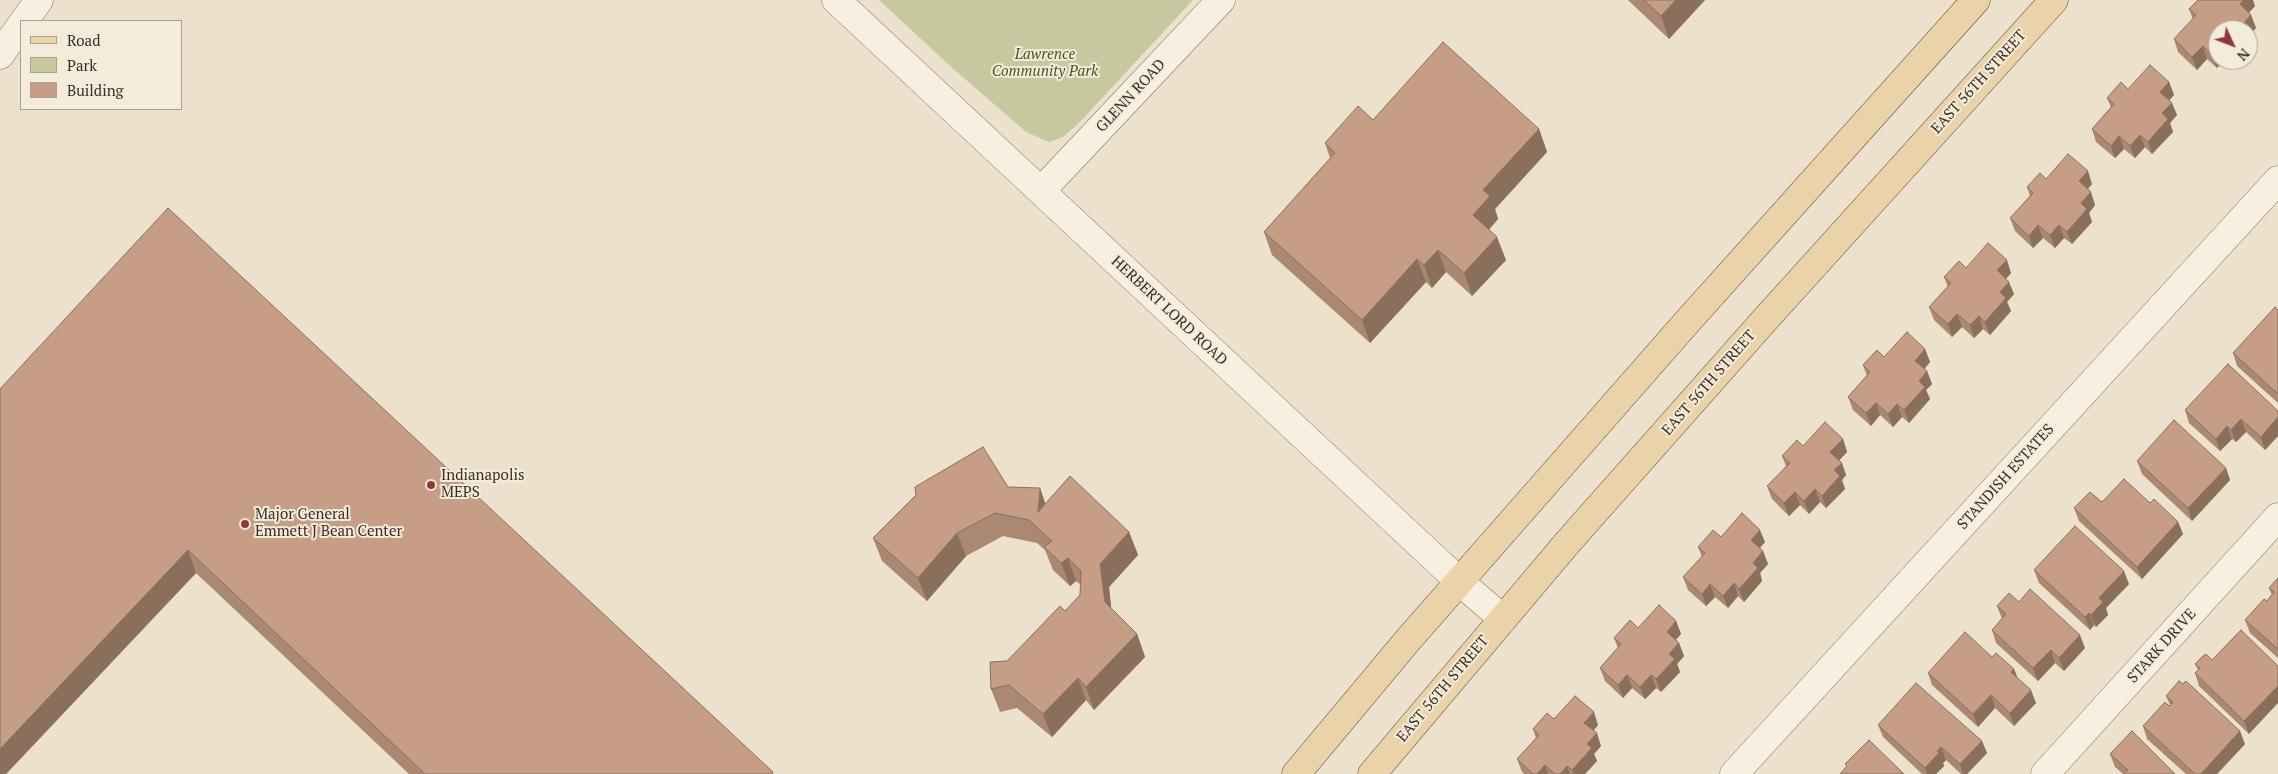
<!DOCTYPE html>
<style>
body{margin:0}
#map{position:relative;width:2278px;height:774px;overflow:hidden;background:#ece1cc;font-family:"PT Serif",serif}
canvas{display:block}
.legend{position:absolute;left:20px;top:20px;width:162px;height:90px;box-sizing:border-box;background:#f4ecdb;border:1px solid #aaa091;margin:0;padding:6px 9px;list-style:none;font-size:15px;color:#3a2d23}
.legend li{display:flex;align-items:center;gap:10px;height:25px}
.legend b{width:25px;border:1px solid #aaa091}
.north{position:absolute;left:2208px;top:20px;width:50px;height:50px;box-sizing:border-box;background:#f4ecdb;border:1px solid #aaa091;border-radius:50%;rotate:133deg;font-size:14px;font-weight:700;line-height:20px;text-align:center;color:#3a2d23}
.north::after{content:'';display:block;margin:auto;width:18px;height:22px;background:#91363a;clip-path:polygon(50% 0,100% 100%,50% 72%,0 100%)}
</style>
<div id="map">
<canvas width="2278" height="774"></canvas>
<ul class="legend">
<li><b style="height:6px;background:#ead3a8"></b>Road</li>
<li><b style="height:14px;background:#c6c9a0"></b>Park</li>
<li><b style="height:14px;background:#c69e85"></b>Building</li>
</ul>
<div class="north">N</div>
</div>
<script>
const ctx = document.querySelector('canvas').getContext('2d');
ctx.lineJoin = 'round';
function fill(path, color) { ctx.fillStyle = color; ctx.fill(path, 'evenodd'); }
const toPath = rows => new Path2D(rows.map(r => 'M' + r).join(''));
function strokePath(path, color, width, dash) { ctx.strokeStyle = color; ctx.lineWidth = width; ctx.lineCap = dash ? 'butt' : 'round'; ctx.setLineDash(dash || []); ctx.stroke(path); }
function label(font, color, halo, rows, align = 'center') {
  ctx.font = font + ' "PT Serif",serif'; ctx.lineWidth = 4; ctx.setLineDash([]); ctx.textBaseline = 'middle'; ctx.strokeStyle = halo; ctx.fillStyle = color; for (const [text, x, y, turn = 0] of rows) {
    ctx.save(); ctx.translate(x, y); ctx.rotate((+turn || 0) * Math.PI / 180); ctx.textAlign = isNaN(turn) ? turn : align; if (halo) ctx.strokeText(text, 0, 0); ctx.fillText(text, 0, 0); ctx.restore();
  }
}
const green = toPath([
 [879,0,1193,0,1079,123,1063,137,1049,142,1026,132,949,65]
]);
const minor = toPath([
 [836,0,1460,582,1503,619],
 [24,21,39,0],
 [0,55,21,25],
 [1041,191,1221,0],
 [1734,774,2278,180],
 [2045,774,2278,517]
]);
const primary = toPath([
 [1296,774,1408,640,1687,322,1976,0],
 [1372,774,1568,542,1762,323,2054,0]
]);
const wall = toPath([
 [1628,0,1705,0,1669,39],
 [2255,6,2249,12,2251,15,2256,28,2251,33,2254,44,2218,30,2218,60,2224,60,2217,68,2207,59,2197,70,2178,52,2174,39,2193,19,2189,9],
 [2227,60,2239,60,2234,66],
 [2169,82,2174,95,2169,100,2177,115,2170,123,2173,132,2152,154,2145,147,2135,158,2124,149,2115,158,2096,142,2092,129,2111,107,2107,98,2128,89],
 [1373,120,1539,129,1547,152,1495,209,1498,219,1489,229,1506,260,1472,296,1446,272,1432,288,1426,282,1370,343,1272,255,1264,232,1330,158,1325,143],
 [2046,179,2092,184,2088,189,2095,205,2089,213,2092,222,2072,244,2064,238,2055,248,2043,238,2033,248,2015,231,2010,218,2030,196,2027,187],
 [1966,268,2011,273,2006,279,2014,294,2007,302,2011,311,1990,335,1983,329,1974,338,1962,327,1952,337,1934,320,1929,307,1948,287,1944,277],
 [2278,310,2278,403,2237,366,2233,353],
 [1925,349,1930,362,1924,369,1927,371,1932,384,1926,390,1930,399,1909,423,1902,417,1893,427,1880,415,1871,426,1853,410,1848,397,1867,376,1863,365,1884,357],
 [0,389,774,774,409,774,196,573,6,774,0,774],
 [2185,410,2278,411,2278,436,2265,450,2246,432,2236,442,2232,439,2220,451,2189,423],
 [1843,439,1847,452,1839,460,1846,475,1842,480,1845,489,1826,508,1820,502,1809,514,1800,505,1789,516,1772,499,1767,486,1786,466,1782,456,1803,446],
 [2137,461,2226,468,2230,480,2192,521,2142,474],
 [1008,487,1045,504,1129,532,1138,555,1109,587,1111,608,1137,634,1145,657,1094,710,1086,700,1052,737,1017,708,1000,712,991,689,1007,661,1065,611,1080,595,1081,585,1076,581,1070,586,1053,570,1045,550,1037,543,1003,536,966,556,927,601,882,561,873,538,916,495],
 [2102,502,2150,503,2178,522,2183,534,2142,579,2079,521,2074,508],
 [1721,537,1765,542,1760,548,1763,551,1768,564,1760,573,1762,581,1744,602,1738,596,1728,608,1715,597,1706,606,1688,590,1683,577,1702,557,1698,547],
 [2034,570,2129,584,2106,608,2108,615,2096,627,2094,625,2090,630,2039,583],
 [2278,578,2278,658,2250,633,2245,620,2267,601,2272,595,2269,588],
 [2019,602,2085,648,2064,671,2055,663,2038,681,1996,643,1992,630,2002,619,1997,606],
 [1676,621,1681,634,1676,640,1679,643,1684,656,1677,664,1680,672,1661,692,1656,688,1645,699,1632,688,1623,698,1605,681,1600,668,1618,648,1614,638,1638,628],
 [2241,630,2249,734,2199,686,2195,673,2198,670,2195,664,2212,660],
 [1992,657,2014,669,2017,677,2036,703,2014,726,1995,708,1978,727,1932,685,1928,673],
 [2166,696,2245,744,2217,774,2186,774,2147,739,2143,726,2170,705],
 [1554,719,1598,725,1593,731,1601,746,1594,754,1597,761,1585,774,1524,774,1522,772,1517,759,1536,738,1533,729],
 [1878,725,1987,753,1967,774,1961,774,1946,760,1943,763,1944,766,1936,774,1922,774,1883,737],
 [2110,754,2175,774,2123,774,2115,767]
]);
const shadedWall = toPath([
 [1676,0,1705,0,1669,39,1661,16],
 [2244,0,2253,0,2255,6,2245,17,2240,4],
 [2251,15,2256,28,2251,33,2254,44,2248,50,2248,30,2243,24],
 [2203,46,2207,59,2197,70,2192,57],
 [2218,49,2218,60,2224,60,2217,68,2212,55],
 [2231,60,2239,60,2234,66],
 [2169,82,2174,95,2165,105,2160,92],
 [2172,103,2177,115,2170,123,2173,132,2152,154,2148,142,2162,113],
 [1539,129,1547,152,1495,209,1498,219,1482,238,1473,215,1483,190],
 [2140,135,2145,147,2135,158,2130,146],
 [2119,136,2124,149,2115,158,2111,146],
 [2088,171,2092,184,2083,194,2079,181],
 [2091,192,2095,205,2089,213,2092,222,2072,244,2067,232,2081,203],
 [2038,225,2043,238,2033,248,2029,236],
 [2059,225,2064,238,2055,248,2050,235],
 [1497,237,1506,260,1472,296,1464,273],
 [1438,250,1446,272,1432,288,1424,265],
 [1417,259,1426,282,1370,343,1362,320],
 [2007,260,2011,273,2002,283,1997,270],
 [2009,282,2014,294,2007,302,2011,311,1990,335,1985,322,2000,292],
 [1957,314,1962,327,1952,337,1948,324],
 [1979,316,1983,329,1974,338,1970,325],
 [1925,349,1930,362,1920,374,1915,361],
 [1927,371,1932,384,1926,390,1930,399,1909,423,1904,410,1919,381],
 [1876,403,1880,415,1871,426,1866,413],
 [1897,404,1902,417,1893,427,1888,414],
 [2278,417,2278,436,2265,450,2261,437],
 [2241,419,2246,432,2236,442,2231,430],
 [2227,426,2232,439,2220,451,2216,439],
 [1843,439,1847,452,1835,465,1830,452],
 [1842,463,1846,475,1842,480,1845,489,1826,508,1822,496,1834,470],
 [2226,468,2230,480,2192,521,2188,508],
 [1040,488,1048,511,1038,512],
 [1815,489,1820,502,1809,514,1804,501],
 [1795,492,1800,505,1789,516,1784,503],
 [2178,522,2183,534,2142,579,2137,567],
 [1760,530,1765,542,1755,553,1751,540],
 [1129,532,1138,555,1109,587,1113,625,1105,602,1100,564],
 [957,533,966,556,927,601,918,578],
 [188,550,196,573,6,774,0,774,0,749],
 [1763,551,1768,564,1760,573,1762,581,1744,602,1739,589,1753,563],
 [1068,558,1076,581,1070,586,1061,563],
 [2124,571,2129,584,2106,608,2108,615,2096,627,2091,615,2099,598],
 [1734,583,1738,596,1728,608,1723,596],
 [1710,584,1715,597,1706,606,1702,594],
 [2089,613,2094,625,2090,630,2085,617],
 [1676,621,1681,634,1671,644,1667,632],
 [1137,634,1145,657,1094,710,1086,687],
 [2080,635,2085,648,2064,671,2059,658],
 [1679,643,1684,656,1677,664,1680,672,1661,692,1656,679,1669,654],
 [2051,650,2055,663,2038,681,2033,668],
 [2014,669,2019,682,2011,672],
 [1627,675,1632,688,1623,698,1618,685],
 [1651,675,1656,688,1645,699,1640,687],
 [1078,678,1086,700,1052,737,1043,714],
 [2278,686,2278,703,2249,734,2244,721],
 [2031,690,2036,703,2014,726,2010,713],
 [1991,695,1995,708,1978,727,1973,714],
 [1594,712,1598,725,1589,736,1584,723],
 [2240,731,2245,744,2217,774,2201,774],
 [1597,733,1601,746,1594,754,1597,761,1585,774,1574,774,1572,770,1587,744],
 [1982,741,1987,753,1967,774,1963,774,1960,764],
 [1941,747,1946,760,1943,763,1944,766,1936,774,1927,774,1925,768],
 [1545,765,1548,774,1537,774],
 [1567,766,1570,774,1560,774]
]);
const building = toPath([
 [1644,0,1676,0,1661,16,1644,0],
 [2198,0,2244,0,2240,4,2251,15,2243,24,2250,31,2248,33,2248,30,2218,30,2218,49,2212,55,2203,46,2192,57,2174,39,2196,15,2189,9,2198,0],
 [1443,42,1539,129,1483,190,1490,196,1473,215,1497,237,1464,273,1438,250,1424,265,1417,259,1362,320,1264,232,1335,153,1325,143,1358,106,1373,120,1443,42],
 [2150,65,2169,82,2160,92,2172,103,2162,113,2168,119,2148,142,2140,135,2130,146,2119,136,2111,146,2092,129,2114,104,2107,98,2121,82,2128,89,2150,65],
 [2068,154,2088,171,2079,181,2091,192,2081,203,2087,209,2067,232,2059,225,2050,235,2038,225,2029,236,2010,218,2033,193,2027,187,2040,173,2046,179,2068,154],
 [168,208,773,772,771,774,425,774,188,550,0,749,0,389,168,208],
 [1988,243,2007,260,1997,270,2009,282,2000,292,2006,298,1985,322,1979,316,1970,325,1957,314,1948,324,1929,307,1951,283,1944,277,1959,261,1966,268,1988,243],
 [2275,307,2278,310,2278,394,2233,353,2275,307],
 [1907,332,1925,349,1915,361,1927,371,1919,381,1925,387,1904,410,1897,404,1888,414,1876,403,1866,413,1848,397,1870,372,1863,365,1877,350,1884,357,1907,332],
 [2228,364,2278,411,2278,417,2261,437,2241,419,2231,430,2227,426,2216,439,2185,410,2228,364],
 [2174,420,2226,468,2188,508,2137,461,2174,420],
 [1825,422,1843,439,1830,452,1842,463,1834,470,1840,476,1822,496,1815,489,1804,501,1795,492,1784,503,1767,486,1790,463,1782,456,1797,440,1803,446,1825,422],
 [983,447,1008,487,1040,488,1038,512,1070,476,1129,532,1100,564,1105,602,1137,634,1086,687,1078,678,1043,714,1009,685,991,689,990,662,1007,661,1060,606,1065,611,1080,595,1081,571,1068,558,1061,563,1044,547,1052,541,1029,520,995,513,957,533,918,578,873,538,916,495,915,487,983,447],
 [2124,479,2150,503,2154,499,2178,522,2137,567,2074,508,2090,492,2102,502,2124,479],
 [1742,513,1760,530,1751,540,1763,551,1753,563,1758,568,1739,589,1734,583,1723,596,1710,584,1702,594,1683,577,1705,553,1698,547,1713,530,1721,537,1742,513],
 [2075,526,2124,571,2099,598,2103,602,2091,615,2089,613,2085,617,2034,570,2075,526],
 [2278,578,2278,649,2245,620,2264,599,2267,601,2274,592,2269,588,2278,578],
 [2030,589,2080,635,2059,658,2051,650,2033,668,1992,630,2006,614,1997,606,2009,593,2019,602,2030,589],
 [1659,605,1676,621,1667,632,1679,643,1669,654,1675,659,1656,679,1651,675,1640,687,1627,675,1618,685,1600,668,1621,644,1614,638,1630,620,1638,628,1659,605],
 [2241,630,2278,666,2278,686,2244,721,2195,673,2200,668,2195,664,2203,656,2206,654,2212,660,2241,630],
 [1965,632,1992,657,1996,653,2014,669,2011,672,2031,690,2010,713,1991,695,1973,714,1928,673,1965,632],
 [2179,681,2183,684,2186,681,2240,731,2201,774,2195,774,2143,726,2165,702,2169,706,2173,702,2166,696,2179,681],
 [1916,683,1982,741,1960,764,1941,747,1937,751,1939,753,1925,768,1878,725,1916,683],
 [1575,696,1594,712,1584,723,1597,733,1587,744,1592,748,1572,770,1567,766,1560,774,1555,774,1545,765,1537,774,1533,774,1517,759,1539,735,1533,729,1547,713,1554,719,1575,696],
 [2132,731,2175,774,2124,774,2128,770,2110,754,2132,731],
 [1869,740,1904,774,1840,774,1847,766,1845,764,1869,740]
]);
const markers = [
 [431,485,5,"#91363a"],
 [245,524,5,"#91363a"]
];
const parkNames = [
 ["Lawrence",1045,55],
 ["Community Park",1045,72]
];
const streetNames = [
 ["EAST 56TH STREET",1979,82,-48],
 ["GLENN ROAD",1131,96,-47],
 ["HERBERT LORD ROAD",1169,311,43],
 ["EAST 56TH STREET",1709,383,-49],
 ["STANDISH ESTATES",2006,477,-48],
 ["STARK DRIVE",2162,646,-48],
 ["EAST 56TH STREET",1443,689,-50]
];
const poiNames = [
 ["Indianapolis",441,476],
 ["MEPS",441,493],
 ["Major General",255,515],
 ["Emmett J Bean Center",255,532]
];
fill(green, '#c6c9a0');
strokePath(minor, '#877461', 29);
strokePath(primary, '#564334', 29);
strokePath(minor, '#f7efdf', 28);
strokePath(primary, '#ead3a8', 28);
fill(wall, '#aa8872');
fill(shadedWall, '#8b6f5d');
fill(building, '#c69e85');
strokePath(building, '#8b6f5d', 1);
for (const [x, y, r, color] of markers) { const dot = new Path2D(); dot.arc(x, y, r, 0, 2 * Math.PI); ctx.fillStyle = color; ctx.fill(dot); strokePath(dot, '#f4ecdb', 2); }
label('italic 15px', '#4b542b', '#f4ecdb', parkNames);
label('15px', '#3a2d23', '#f4ecdb', streetNames);
label('15px', '#3a2d23', '#f4ecdb', poiNames, 'left');
</script>
